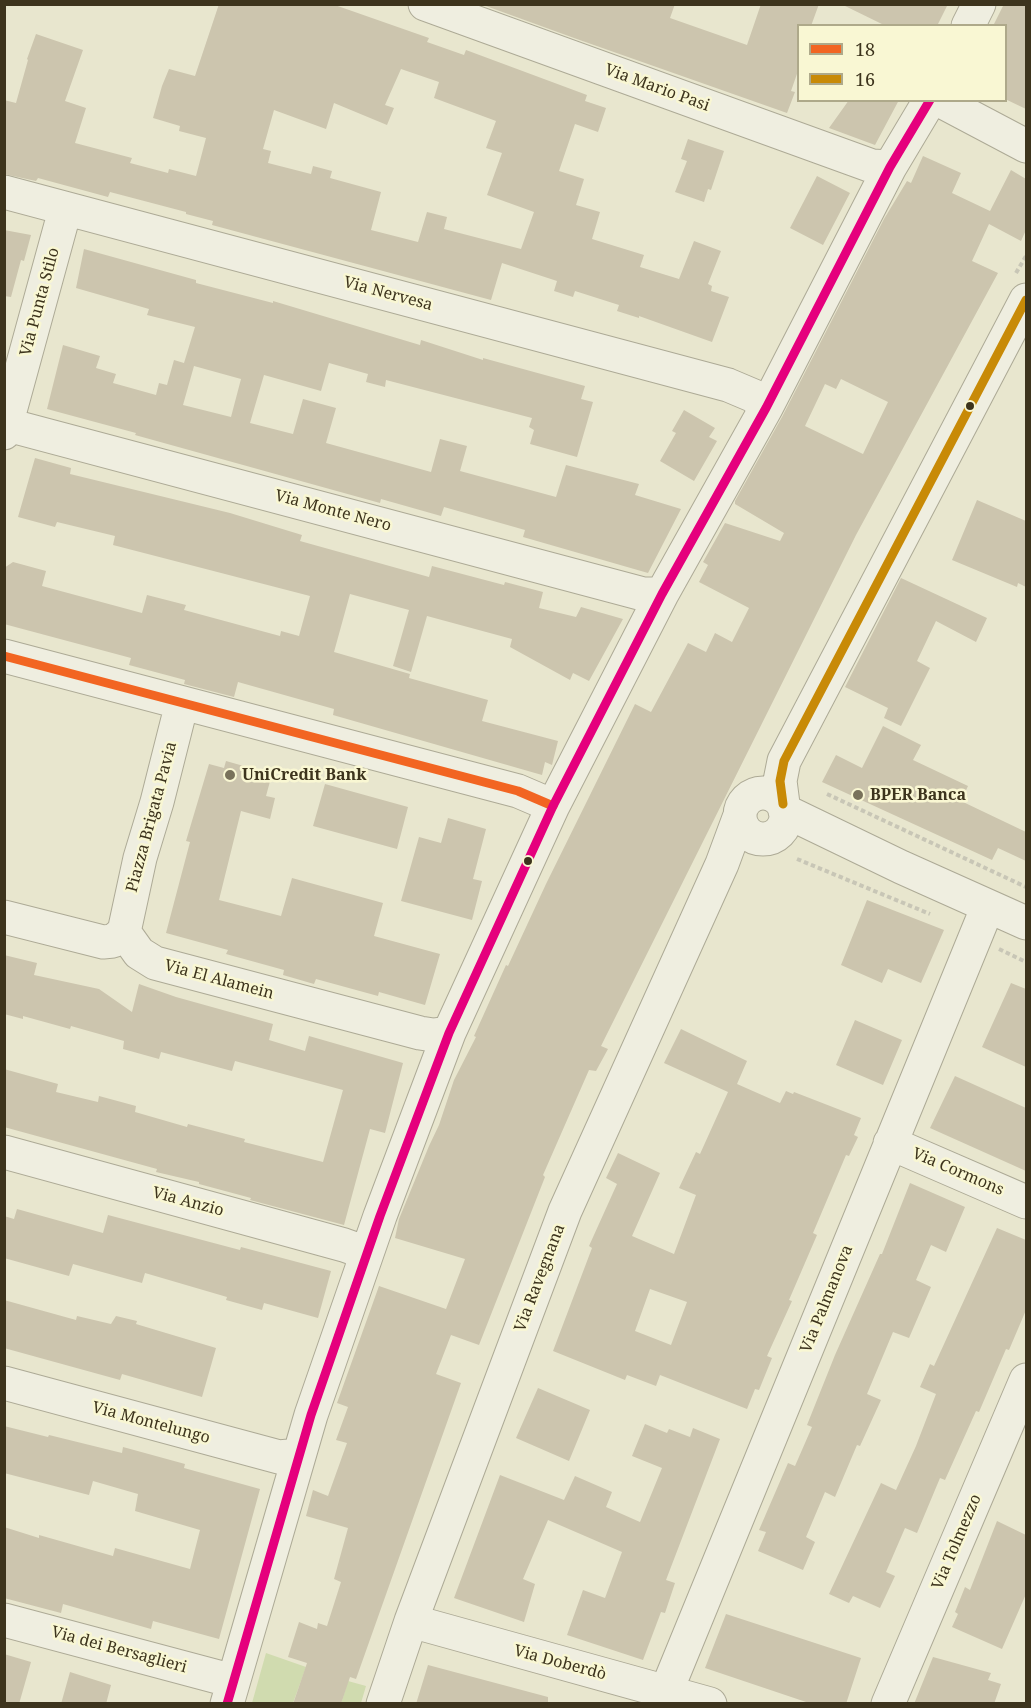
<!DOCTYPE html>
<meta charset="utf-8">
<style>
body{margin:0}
#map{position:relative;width:1031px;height:1708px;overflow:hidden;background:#e8e6ce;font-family:"Noto Serif",serif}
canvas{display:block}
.frame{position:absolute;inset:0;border:6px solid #3d341d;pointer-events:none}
.legend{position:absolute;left:797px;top:24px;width:210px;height:78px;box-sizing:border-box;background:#f9f7d3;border:2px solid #aea98a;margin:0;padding:8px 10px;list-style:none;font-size:18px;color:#3d341d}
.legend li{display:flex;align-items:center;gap:12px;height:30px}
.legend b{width:30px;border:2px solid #aea98a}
</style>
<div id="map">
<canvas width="1031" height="1708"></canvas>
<div class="frame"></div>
<ul class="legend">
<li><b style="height:8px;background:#f26522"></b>18</li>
<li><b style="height:8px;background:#c88a07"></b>16</li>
</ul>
</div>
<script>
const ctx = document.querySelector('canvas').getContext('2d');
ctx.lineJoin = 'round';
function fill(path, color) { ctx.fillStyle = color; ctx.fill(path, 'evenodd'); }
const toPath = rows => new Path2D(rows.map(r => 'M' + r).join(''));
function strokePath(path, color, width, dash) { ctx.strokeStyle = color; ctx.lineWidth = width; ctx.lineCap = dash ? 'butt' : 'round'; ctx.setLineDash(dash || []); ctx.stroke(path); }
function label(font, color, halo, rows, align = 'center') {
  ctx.font = font + ' "Noto Serif",serif'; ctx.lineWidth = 5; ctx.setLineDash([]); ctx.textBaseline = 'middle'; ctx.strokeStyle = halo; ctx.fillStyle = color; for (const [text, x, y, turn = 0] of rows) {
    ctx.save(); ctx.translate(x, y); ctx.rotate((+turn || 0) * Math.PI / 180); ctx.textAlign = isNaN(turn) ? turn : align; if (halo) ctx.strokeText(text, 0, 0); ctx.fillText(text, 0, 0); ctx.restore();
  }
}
const green = toPath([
 [266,1653,306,1667,293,1703,252,1703],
 [348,1681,366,1686,361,1703,341,1704]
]);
const building = toPath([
 [219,4,332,4,429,38,427,42,464,55,466,50,587,95,585,101,606,108,598,132,575,124,559,171,584,179,576,205,600,212,592,239,644,255,640,267,679,279,694,241,721,251,708,284,712,286,711,291,729,297,712,342,639,316,639,318,617,311,619,305,575,291,573,297,554,291,557,281,502,263,491,300,212,225,213,221,186,214,186,212,110,192,108,197,38,178,36,181,4,174,4,100,16,103,28,60,27,59,36,34,83,50,65,101,86,108,75,143,132,158,130,163,168,173,169,169,196,176,206,138,179,131,180,126,153,118,162,86,169,69,195,76],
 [401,69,439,82,434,98,496,121,486,148,502,153,487,195,534,212,521,249,444,229,447,217,427,212,418,242,371,230,381,192,330,178,332,171,313,166,311,174,268,163,271,151,263,149,274,110,326,129,334,103,387,125,394,108,385,105],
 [487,4,675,4,670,18,747,45,761,4,819,4,811,26,798,26,798,71,791,91,795,92,787,113,574,38,486,6],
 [841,4,948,4,937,26,886,26],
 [1004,4,1026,4,1026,109,1005,99,1005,26,993,26],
 [849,100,899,100,875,145,829,128],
 [688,139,724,151,711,190,708,189,704,202,675,192,687,161,681,159],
 [923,156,961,173,952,193,990,211,1011,170,1026,179,1026,230,1021,241,989,224,972,261,998,273,856,535,601,1046,608,1049,596,1071,589,1070,543,1175,545,1177,479,1345,451,1335,436,1374,461,1383,356,1679,350,1677,341,1704,293,1704,307,1663,288,1657,299,1622,317,1629,318,1623,327,1626,341,1582,334,1579,348,1528,306,1516,313,1490,328,1496,347,1443,336,1440,348,1407,337,1403,379,1286,446,1309,465,1259,395,1238,399,1219,429,1146,439,1125,454,1080,476,1037,474,1036,506,965,508,966,546,884,635,704,651,712,688,643,706,652,715,633,732,642,749,608,699,582,708,565,703,562,725,523,780,541,784,533,735,504,735,501,782,417,884,219,907,181,911,183],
 [841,379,888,402,863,454,805,426,825,384,836,389],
 [817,176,850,193,823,245,790,228],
 [4,230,31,235,24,261,21,260,11,297,4,296],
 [84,249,196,280,196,283,273,303,273,301,420,345,421,340,483,360,483,358,585,386,581,399,593,402,577,457,530,444,534,430,529,427,532,418,386,380,385,387,366,382,368,374,329,363,321,391,264,375,250,423,293,434,303,399,336,408,326,443,431,472,440,439,467,446,460,471,556,497,566,465,639,484,635,495,681,509,648,573,523,537,525,530,444,507,441,516,381,499,380,503,135,435,136,433,47,409,63,345,100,356,96,368,116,374,113,383,156,395,159,383,167,385,174,360,184,363,195,327,147,315,149,309,76,288],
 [194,366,241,379,231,417,183,405],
 [684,410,715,428,709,437,717,441,694,481,660,461,676,433,672,431],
 [35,458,71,468,70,474,230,513,302,535,300,541,429,577,432,566,504,585,505,582,543,592,539,608,576,617,581,607,623,619,589,681,573,673,570,680,510,647,512,639,427,616,411,672,393,666,409,610,350,594,334,652,410,674,409,678,488,700,482,721,558,741,552,765,545,762,542,775,333,715,334,709,238,682,234,697,184,684,185,680,129,665,131,658,4,624,4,568,13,562,46,571,42,586,142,613,147,595,186,605,184,610,280,636,281,631,299,636,310,596,113,545,115,536,57,522,55,527,18,517],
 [977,500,1026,521,1026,587,1018,583,1017,587,952,560],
 [901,578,987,618,976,642,936,621,917,661,930,668,901,726,884,718,888,708,845,687],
 [883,726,921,745,913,760,968,786,961,801,1026,832,1026,861,998,848,992,860,822,782,836,755,862,768],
 [226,761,272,774,266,796,275,798,270,819,241,811,219,900,281,916,292,878,383,903,374,936,440,954,425,1005,379,992,378,996,316,979,314,984,283,975,284,970,226,954,228,950,166,933,190,842,186,841,209,764,224,768],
 [325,784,408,807,397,849,313,826],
 [448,818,486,829,473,879,482,881,472,920,401,901,419,837,441,843],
 [867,900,944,930,921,983,888,969,882,983,841,965],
 [4,955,37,963,34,975,99,989,132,1012,139,984,176,997,273,1024,269,1040,305,1051,309,1036,403,1063,385,1133,370,1129,344,1225,250,1200,251,1198,199,1184,199,1182,156,1172,157,1169,4,1127,4,1069,58,1084,56,1092,98,1102,99,1096,136,1106,135,1112,187,1127,188,1124,245,1139,244,1142,323,1162,343,1090,235,1061,232,1071,161,1052,159,1059,123,1049,124,1041,71,1026,70,1029,23,1016,23,1019,4,1014],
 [1011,983,1026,989,1026,1067,982,1047],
 [855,1020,902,1040,883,1085,836,1065],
 [681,1029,747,1061,737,1084,780,1103,786,1091,793,1094,794,1092,861,1118,854,1135,858,1137,849,1156,846,1155,813,1233,817,1235,789,1300,792,1301,767,1356,772,1358,759,1390,755,1389,747,1409,660,1375,656,1386,627,1375,625,1380,553,1351,592,1248,589,1246,617,1184,606,1178,618,1153,660,1173,632,1236,674,1254,696,1195,679,1188,696,1152,700,1154,728,1092,664,1063],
 [650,1289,687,1302,671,1345,635,1331],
 [955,1076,1026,1108,1026,1171,930,1128],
 [910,1183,965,1207,946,1252,931,1245,916,1280,931,1287,909,1338,893,1332,867,1394,881,1400,860,1446,857,1445,835,1497,825,1492,806,1537,815,1542,803,1570,758,1551,766,1532,759,1530,788,1463,795,1466,812,1427,807,1425,835,1355,880,1254,882,1254],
 [17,1209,103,1233,108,1215,240,1250,241,1247,331,1271,318,1318,264,1303,262,1310,226,1300,227,1297,145,1273,142,1283,73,1264,69,1276,4,1258,4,1216,14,1219],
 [997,1228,1026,1240,1026,1310,1009,1350,1006,1349,979,1412,976,1411,945,1480,940,1478,917,1533,905,1528,886,1572,895,1576,880,1608,853,1596,849,1603,829,1594,881,1483,896,1490,916,1446,936,1394,920,1387,930,1364,934,1366],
 [4,1300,76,1320,77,1316,111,1324,116,1316,137,1321,136,1324,216,1348,202,1397,122,1374,120,1380,4,1348],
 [538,1388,590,1410,569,1461,516,1438],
 [645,1424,667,1433,669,1429,690,1437,693,1428,720,1439,666,1580,675,1583,665,1613,661,1612,643,1660,567,1635,583,1590,605,1598,622,1552,548,1520,523,1579,535,1584,524,1622,454,1598,500,1475,564,1500,575,1476,612,1492,606,1507,640,1522,662,1468,632,1456],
 [4,1426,48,1437,49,1435,122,1453,123,1447,185,1464,184,1468,260,1489,219,1639,153,1621,151,1629,63,1604,61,1613,4,1598,4,1527,39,1538,39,1535,113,1556,115,1548,190,1569,200,1530,135,1511,138,1494,93,1481,89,1495,4,1473],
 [997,1521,1026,1535,1026,1594,1002,1649,952,1627,958,1614,955,1612,965,1587,970,1590],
 [726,1614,861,1658,846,1704,812,1704,705,1668],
 [4,1654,31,1662,19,1704,4,1704],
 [933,1657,991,1673,988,1680,1001,1684,994,1704,914,1704],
 [428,1665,548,1697,548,1704,416,1704],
 [70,1672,111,1685,106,1704,61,1704]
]);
const path = toPath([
 [1016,273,1026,256],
 [827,794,1026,887],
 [797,859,930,914],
 [999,949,1026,962]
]);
const minor = toPath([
 [425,4,872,166,890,167],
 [968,26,979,4],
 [939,100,1026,146],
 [4,192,728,385,754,396,766,408],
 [4,424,643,594,662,594],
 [4,433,62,221,62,213,57,207],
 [4,656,518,791,553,806],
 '740 816a23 23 0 1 1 46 0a23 23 0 1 1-46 0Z',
 [783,804,780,781,784,761,1026,300],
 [785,811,901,867,1026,923],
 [4,917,103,942,113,941,124,932],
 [124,932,139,953,155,963,420,1033,433,1035,449,1033],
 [124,932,140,858,157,802,182,703],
 [890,1143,1026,1202],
 [4,1152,344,1245,358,1250,363,1262],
 [4,1383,279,1457,299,1455],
 [4,1620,233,1681],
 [411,1621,710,1704],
 [666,1692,988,906],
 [227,1704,311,1415,380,1216,449,1033,553,806,662,594,766,408,890,167,930,100],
 [383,1704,411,1621,565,1211,722,864,739,818],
 [888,1704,1026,1380]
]);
const bus1 = toPath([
 [4,656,518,791,553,806]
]);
const bus2 = toPath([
 [783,804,780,781,784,761,1026,300]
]);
const bus3 = toPath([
 [227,1704,311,1415,380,1216,449,1033,553,806,662,594,766,408,890,167,930,100]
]);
const markers = [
 [970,406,5,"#3d341d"],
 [230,775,6,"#79725b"],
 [858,795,6,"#79725b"],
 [528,861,5,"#3d341d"]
];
const streetNames = [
 ["Via Mario Pasi",657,88,20],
 ["Via Nervesa",388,294,15],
 ["Via Punta Stilo",40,302,-75],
 ["Via Monte Nero",333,511,15],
 ["Piazza Brigata Pavia",152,817,-75],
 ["Via El Alamein",219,980,15],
 ["Via Cormons",958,1172,23],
 ["Via Anzio",188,1202,15],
 ["Via Ravegnana",540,1278,-69],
 ["Via Palmanova",827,1299,-68],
 ["Via Montelungo",151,1423,15],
 ["Via Tolmezzo",957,1542,-67],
 ["Via dei Bersaglieri",119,1650,15],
 ["Via Doberdò",560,1663,15]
];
const poiNames = [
 ["UniCredit Bank",242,775],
 ["BPER Banca",870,795]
];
fill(green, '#d0dbaf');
fill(building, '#ccc5ae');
strokePath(minor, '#adaa96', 35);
strokePath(path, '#c8c6b6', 4, [4.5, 3]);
strokePath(minor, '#efeee0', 33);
strokePath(bus1, '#f26522', 9);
strokePath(bus2, '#c88a07', 9);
strokePath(bus3, '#e5007d', 9);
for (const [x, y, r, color] of markers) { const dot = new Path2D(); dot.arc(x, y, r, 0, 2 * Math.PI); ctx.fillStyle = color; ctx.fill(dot); strokePath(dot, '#f9f7d3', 2); }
label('16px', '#3d341d', '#f9f7d3', streetNames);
label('bold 16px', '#3d341d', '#f9f7d3', poiNames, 'left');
</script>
